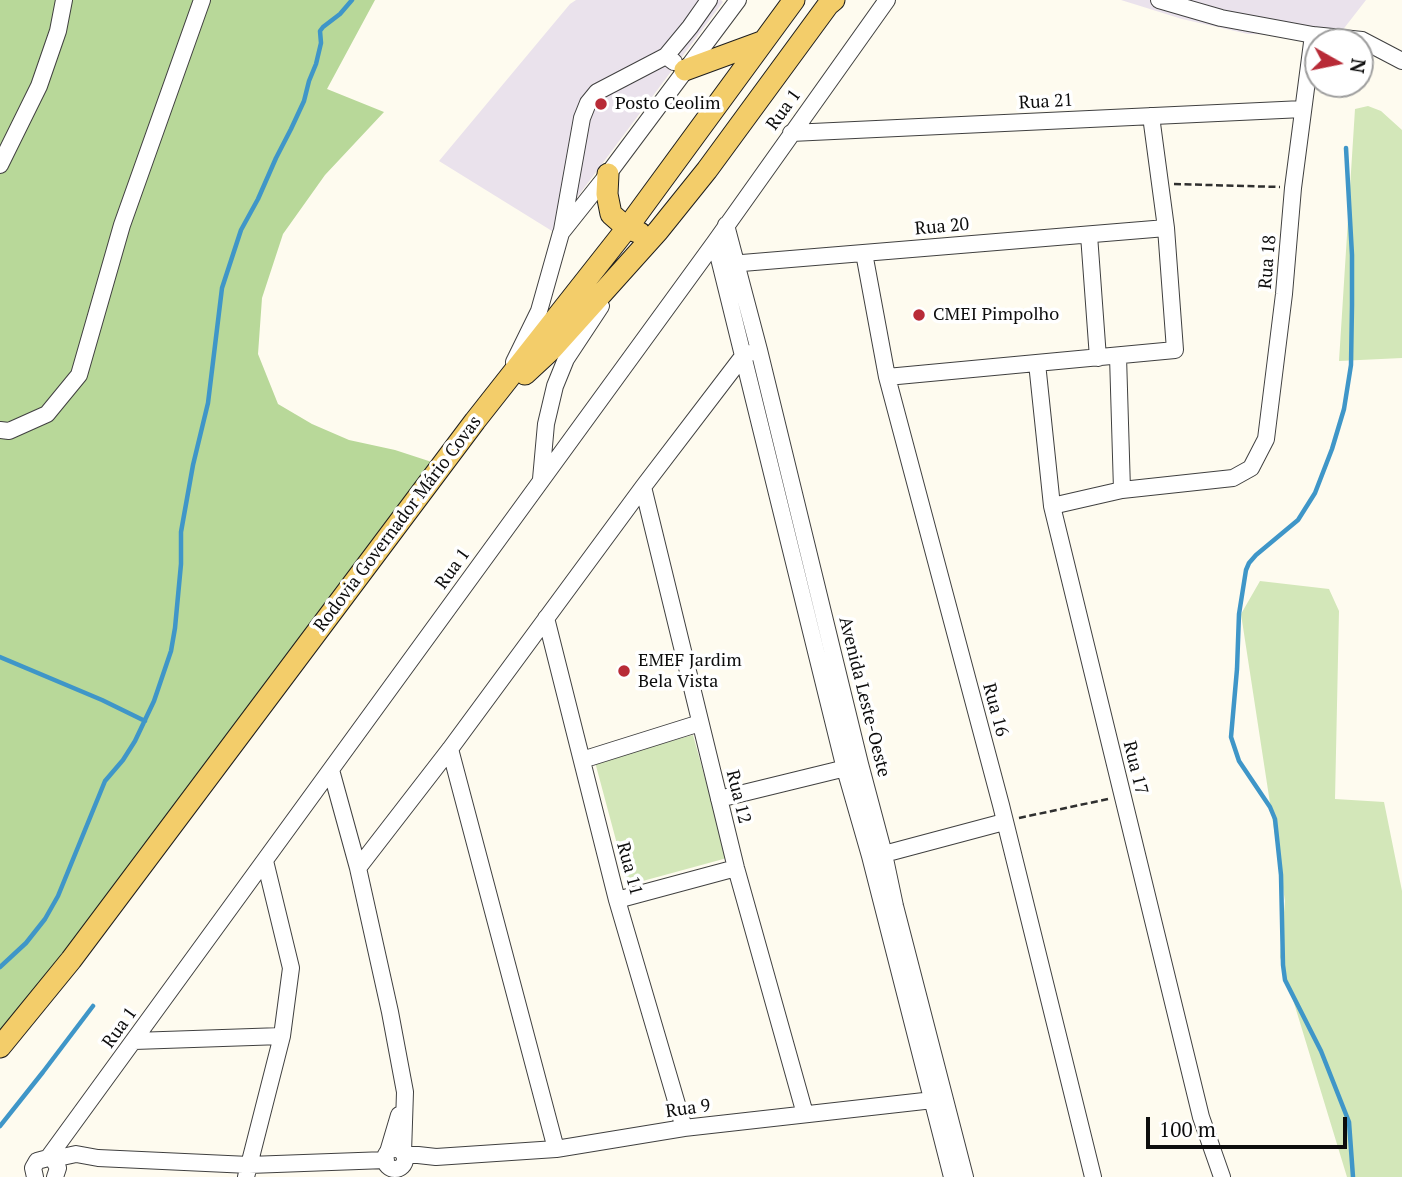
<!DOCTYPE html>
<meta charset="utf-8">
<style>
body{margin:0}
#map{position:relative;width:1402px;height:1177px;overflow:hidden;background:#fefbef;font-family:"PT Serif",serif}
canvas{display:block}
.north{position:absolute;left:1304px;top:28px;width:70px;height:70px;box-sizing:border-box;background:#fff;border:2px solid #9e9e9e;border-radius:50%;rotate:99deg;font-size:19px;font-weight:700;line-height:28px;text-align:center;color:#0d0d0d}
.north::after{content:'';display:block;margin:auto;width:24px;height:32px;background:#b82b37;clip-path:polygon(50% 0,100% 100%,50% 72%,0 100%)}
.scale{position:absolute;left:1146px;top:1117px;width:201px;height:32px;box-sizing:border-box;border:4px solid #0d0d0d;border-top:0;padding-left:9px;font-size:21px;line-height:24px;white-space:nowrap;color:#0d0d0d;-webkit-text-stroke:5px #fff;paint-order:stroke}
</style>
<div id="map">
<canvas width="1402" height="1177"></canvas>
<div class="north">N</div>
<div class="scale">100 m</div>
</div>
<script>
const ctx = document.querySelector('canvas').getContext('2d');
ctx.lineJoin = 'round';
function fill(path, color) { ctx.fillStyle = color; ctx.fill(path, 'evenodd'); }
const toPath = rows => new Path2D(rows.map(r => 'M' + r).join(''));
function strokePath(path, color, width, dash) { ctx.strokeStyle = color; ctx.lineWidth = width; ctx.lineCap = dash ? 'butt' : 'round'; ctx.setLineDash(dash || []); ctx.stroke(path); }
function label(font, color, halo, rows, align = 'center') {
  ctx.font = font + ' "PT Serif",serif'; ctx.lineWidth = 7; ctx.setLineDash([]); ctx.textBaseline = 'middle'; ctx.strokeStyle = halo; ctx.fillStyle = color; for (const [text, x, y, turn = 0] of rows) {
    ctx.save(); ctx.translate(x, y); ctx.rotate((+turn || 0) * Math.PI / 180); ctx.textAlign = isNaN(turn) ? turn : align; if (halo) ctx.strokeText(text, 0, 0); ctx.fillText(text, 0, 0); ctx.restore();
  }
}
const industrial = toPath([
 [576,0,721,0,723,2,552,231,439,161,570,4],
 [1121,0,1366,0,1338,36,1248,34,1182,19]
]);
const green = toPath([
 [1368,106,1381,111,1402,130,1402,358,1339,361,1355,109],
 [1260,581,1329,589,1339,611,1335,799,1384,802,1402,891,1402,1177,1347,1177,1280,957,1285,901,1241,614],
 [693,735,727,858,628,885,595,762]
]);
const forest = toPath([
 [0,0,375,0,327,89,384,112,325,175,283,234,262,298,258,354,278,404,312,424,349,440,395,450,441,465,0,1038]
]);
const stream = toPath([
 [1346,148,1352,255,1352,305,1351,365,1344,409,1332,449,1315,493,1298,520,1256,555,1249,563,1246,570,1239,614,1237,669,1231,737,1239,761,1270,807,1275,819,1281,875,1283,965,1285,980,1321,1051,1349,1122,1353,1177],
 [0,657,102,700,145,721],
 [0,967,26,943,45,919,58,896,105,781,123,760,135,741,154,701,171,651,175,628,181,564,181,532,193,465,208,403,222,288,241,230,258,199,276,158,291,129,304,101,309,81,316,64,321,43,320,31,323,27,340,14,352,0],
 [0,1126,43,1072,93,1006]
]);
const path = toPath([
 [1174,184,1280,187],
 [1019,818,1108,799]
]);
const minor = toPath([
 [1159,0,1221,18,1313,35,1362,40,1402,61],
 [674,62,666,56,690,27,709,0],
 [791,133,1303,109],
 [0,165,39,86,58,31,64,0],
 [726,225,759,350,860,764,884,854,895,906,965,1177],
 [562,230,582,118,588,103,597,92,666,56],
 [1089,235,1098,358],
 [715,242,845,769,870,856,952,1177],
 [864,253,887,377,1001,805,1093,1177],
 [730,264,1166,228],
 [1118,356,1122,490],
 [514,362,539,311,561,233,608,174,738,0],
 [1037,363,1052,506,1201,1117,1222,1177],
 [887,377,1175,350,1166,228,1151,116],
 [0,430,9,431,47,414,79,375,122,225,202,0],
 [541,479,546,424,555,386,566,359,601,306],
 [643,487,736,868,805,1114],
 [1052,506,1122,490,1233,478,1251,468,1266,439,1284,294,1293,188,1313,35],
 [546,618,617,900,684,1128],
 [450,749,556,1149],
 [582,760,700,723],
 [331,770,358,868,390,1012,405,1092,403,1153],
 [719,799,854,766],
 [884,854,1004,822],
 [358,868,450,749,643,487,743,356,750,353],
 [617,900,736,868],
 [134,1041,282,1036],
 '385 1159a10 10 0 1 1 20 0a10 10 0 1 1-20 0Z',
 [388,1152,399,1115],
 [404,1155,418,1155,436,1157,556,1149,684,1128,942,1099],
 [48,1158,715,242,887,0],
 [48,1158,53,1159,58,1168,55,1177],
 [53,1159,76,1154,98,1158,249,1165,386,1160],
 [35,1177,33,1168,37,1161,48,1158],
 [246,1177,282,1036,291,968,265,861]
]);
const major = toPath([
 [685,70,764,41],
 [608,174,607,194,611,214,627,228,640,233],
 [525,374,552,349,658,231,707,170,828,5,834,0],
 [0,1047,71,960,475,421,627,228,794,0]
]);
const markers = [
 [601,104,7,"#b82b37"],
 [919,315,7,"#b82b37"],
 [624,671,7,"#b82b37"]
];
const streetNames = [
 ["Rua 21",1046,102,-3],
 ["Rua 1",784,110,-54],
 ["Rua 20",942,227,-5],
 ["Rua 18",1268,262,-85],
 ["Rodovia Governador Mário Covas",398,524,-53],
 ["Rua 1",453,569,-54],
 ["Avenida Leste-Oeste",864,697,76],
 ["Rua 16",995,710,75],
 ["Rua 17",1135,768,76],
 ["Rua 12",738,797,76],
 ["Rua 11",629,869,75],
 ["Rua 1",120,1028,-54],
 ["Rua 9",688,1109,-8]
];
const poiNames = [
 ["Posto Ceolim",615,104],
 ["CMEI Pimpolho",933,315],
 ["EMEF Jardim",638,661],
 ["Bela Vista",638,682]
];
fill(industrial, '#eae2ec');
fill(green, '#d3e7b9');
fill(forest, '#b8d899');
strokePath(stream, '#3f96c8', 4.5);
strokePath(minor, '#404040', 18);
strokePath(major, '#1e1e1e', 23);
strokePath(path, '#2f2f2f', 2.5, [7, 3.5]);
strokePath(minor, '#fff', 16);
strokePath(major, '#f3cd6a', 21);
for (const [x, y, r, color] of markers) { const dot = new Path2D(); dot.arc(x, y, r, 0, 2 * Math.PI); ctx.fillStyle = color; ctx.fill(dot); strokePath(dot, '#fff', 2.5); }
label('18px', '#0d0d0d', '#fff', streetNames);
label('18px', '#0d0d0d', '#fff', poiNames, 'left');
</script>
